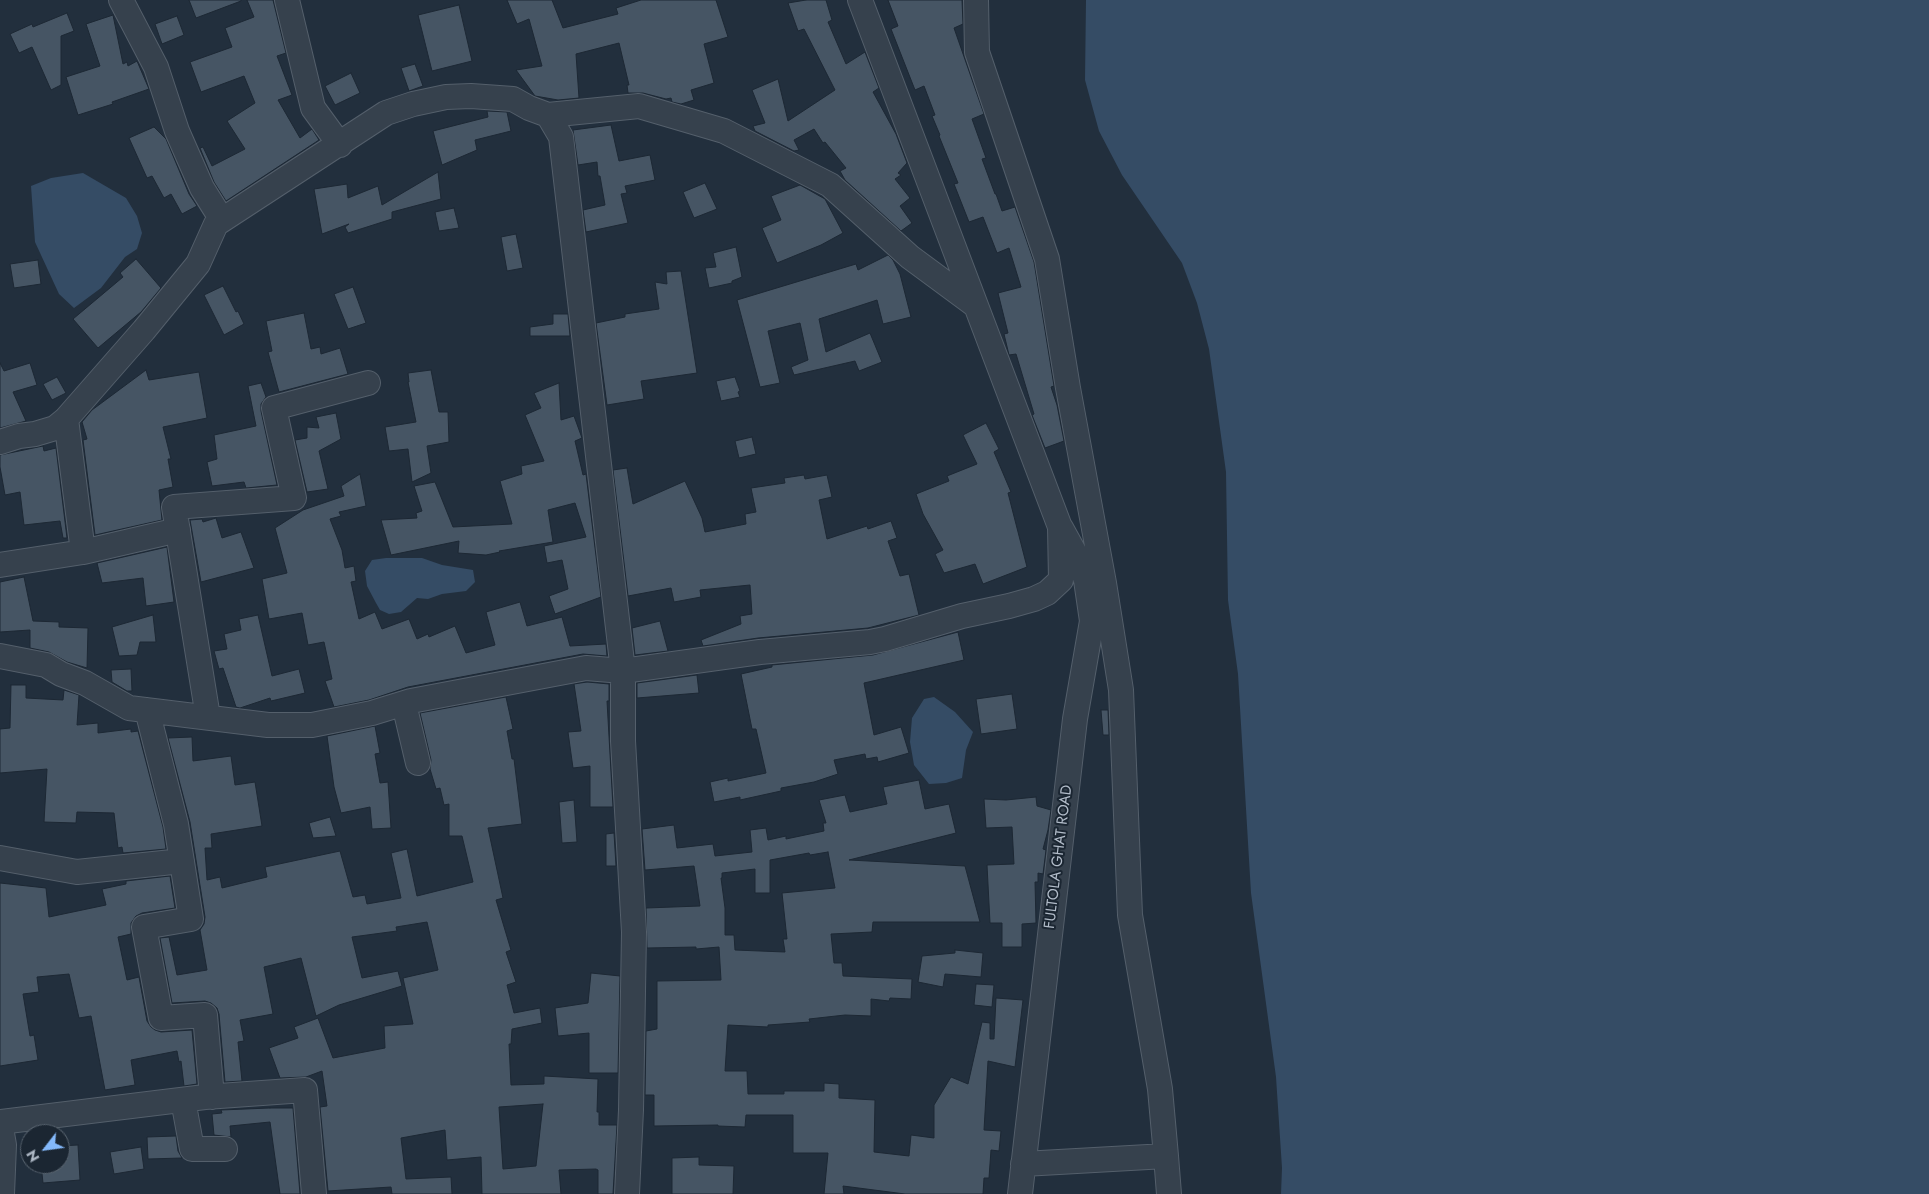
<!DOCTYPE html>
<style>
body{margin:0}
#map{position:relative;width:1929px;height:1194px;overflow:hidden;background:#222f3d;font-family:Jost,sans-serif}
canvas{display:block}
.north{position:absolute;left:20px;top:1124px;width:50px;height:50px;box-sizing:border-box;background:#1b2632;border:1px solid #57626e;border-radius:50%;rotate:240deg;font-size:14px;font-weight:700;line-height:20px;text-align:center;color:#b2bcc9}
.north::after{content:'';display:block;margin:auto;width:18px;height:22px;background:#84b9fb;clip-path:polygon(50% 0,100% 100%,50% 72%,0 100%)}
</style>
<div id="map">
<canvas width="1929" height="1194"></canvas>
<div class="north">N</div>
</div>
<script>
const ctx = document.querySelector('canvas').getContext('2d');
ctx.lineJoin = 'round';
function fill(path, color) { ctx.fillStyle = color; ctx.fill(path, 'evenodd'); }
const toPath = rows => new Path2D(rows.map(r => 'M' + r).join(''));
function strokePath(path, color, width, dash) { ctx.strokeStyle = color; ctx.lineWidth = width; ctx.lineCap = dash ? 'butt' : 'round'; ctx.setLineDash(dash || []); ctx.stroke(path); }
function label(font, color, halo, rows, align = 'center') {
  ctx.font = font + ' Jost,sans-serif'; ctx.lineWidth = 4; ctx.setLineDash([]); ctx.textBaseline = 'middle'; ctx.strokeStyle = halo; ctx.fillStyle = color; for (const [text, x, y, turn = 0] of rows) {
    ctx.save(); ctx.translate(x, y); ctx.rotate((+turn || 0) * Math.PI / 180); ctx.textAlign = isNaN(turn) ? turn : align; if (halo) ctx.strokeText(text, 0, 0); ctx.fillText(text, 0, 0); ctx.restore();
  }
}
const water = toPath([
 [1086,0,1929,0,1929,1194,1281,1194,1282,1168,1276,1077,1251,893,1238,674,1228,600,1226,472,1209,349,1197,303,1182,263,1122,175,1099,131,1085,80],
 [83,173,126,198,137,216,142,233,137,249,125,257,101,288,74,308,59,294,35,242,31,186,51,178],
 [386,558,422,558,442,565,473,570,475,582,466,591,442,594,428,599,417,598,401,612,389,614,380,610,376,603,367,586,365,571,372,560],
 [934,697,955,712,973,732,966,750,962,778,946,783,929,784,914,765,910,742,912,718,924,699]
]);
const building = toPath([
 [189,0,241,0,241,1,196,18,189,0],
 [247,0,273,0,286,53,277,56,292,95,278,100,300,138,312,129,319,140,226,201,214,182,200,148,203,147,212,166,245,149,227,121,255,103,244,76,201,92,190,62,232,47,225,28,254,17,247,0],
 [507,0,552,0,563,28,618,14,616,8,641,0,716,0,728,37,704,44,714,83,691,90,694,100,681,104,672,102,671,98,666,99,643,93,628,93,627,85,629,85,619,43,576,54,579,98,558,100,535,96,516,70,542,66,529,19,517,24,507,0],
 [806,0,826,0,832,20,828,22,846,64,865,52,879,88,873,92,896,134,907,163,898,173,901,175,895,179,910,198,900,206,912,223,901,231,845,180,840,171,846,168,825,142,823,143,814,129,794,140,799,150,794,151,755,131,753,126,765,123,752,90,778,79,788,121,835,90,804,29,798,31,788,3,806,0],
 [888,0,962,0,963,24,954,28,984,114,972,119,986,158,982,159,995,194,996,194,1002,211,1015,207,1034,262,1054,386,1051,387,1057,405,1064,441,1045,448,1032,415,1034,414,1016,354,1009,355,1004,334,1008,333,998,293,1021,287,1009,248,997,253,983,217,969,222,954,184,958,183,939,136,940,135,932,116,935,115,924,86,915,90,891,29,898,26,888,0],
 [459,5,472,61,432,71,418,15,459,5],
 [67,13,74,31,61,36,61,85,51,90,32,47,19,53,10,34,32,24,33,27,67,13],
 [113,15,123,64,127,62,128,66,137,61,149,89,112,102,113,104,78,115,66,77,100,66,86,24,113,15],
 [177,16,184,35,162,44,155,24,177,16],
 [415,64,423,86,409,91,401,68,415,64],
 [351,73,360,93,335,105,325,86,351,73],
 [487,111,507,112,511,131,475,140,477,150,442,165,433,131,488,117,487,111],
 [611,125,619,161,650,155,655,180,625,186,627,193,621,194,628,223,586,232,583,210,605,205,600,176,598,176,597,162,578,165,573,130,611,125],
 [154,127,166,139,189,194,197,206,182,214,171,194,164,198,152,176,147,178,129,138,154,127],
 [438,172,441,199,392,212,392,219,348,233,345,227,349,224,322,234,314,189,347,184,348,198,378,186,382,205,438,172],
 [705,183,717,209,694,218,683,192,705,183],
 [800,185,825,199,843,233,821,245,777,263,762,228,781,220,771,196,800,185],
 [454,208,459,228,439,231,435,212,454,208],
 [516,234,523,268,507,271,501,237,516,234],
 [736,247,742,277,732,281,732,283,709,288,705,268,716,267,713,253,736,247],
 [888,255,893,260,900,274,911,317,883,324,877,300,819,319,826,352,870,333,882,362,859,371,855,361,794,375,791,367,808,360,800,323,768,331,780,383,760,387,737,300,856,264,858,270,888,255],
 [136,259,161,288,141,312,98,348,73,319,123,277,120,273,136,259],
 [38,260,41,284,14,288,10,264,38,260],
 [681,271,697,373,641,381,644,399,607,405,596,323,625,317,625,314,659,309,655,282,667,284,666,272,681,271],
 [223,286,236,312,238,311,244,324,224,335,204,295,223,286],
 [353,287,366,323,348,329,334,294,353,287],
 [304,313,311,349,320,347,321,354,340,348,348,374,279,392,268,352,272,351,266,321,304,313],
 [553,314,568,314,570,336,530,336,530,327,553,324,553,314],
 [0,363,4,371,30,363,37,385,13,392,26,421,0,428,0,363],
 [146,370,149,380,199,372,207,418,163,427,171,459,168,459,173,487,159,490,162,520,95,535,83,440,87,439,82,422,92,410,146,370],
 [431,370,439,412,448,412,449,442,427,446,431,473,412,482,408,449,389,451,385,427,416,422,408,382,409,382,408,373,431,370],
 [57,377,66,393,52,400,43,384,57,377],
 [735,377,740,391,738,392,740,397,721,401,716,381,735,377],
 [261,383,266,397,261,404,261,411,277,485,246,488,244,482,212,486,207,462,217,459,214,435,256,426,248,386,261,383],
 [559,383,561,420,574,416,582,438,575,441,583,475,586,474,601,597,555,614,549,596,568,589,562,560,547,563,544,546,586,537,575,503,548,510,553,542,499,551,500,552,486,555,458,553,459,541,391,555,381,520,417,518,416,513,422,511,414,486,435,482,453,527,512,524,500,481,522,474,521,466,544,461,525,415,541,408,534,393,559,383],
 [336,413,341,439,319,451,328,489,307,492,295,440,307,438,307,427,319,428,316,417,336,413],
 [986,423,999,449,994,452,1011,492,1008,493,1027,567,983,584,975,564,944,573,935,554,943,550,923,514,916,494,949,481,947,476,977,464,963,435,986,423],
 [752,437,756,454,739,458,735,441,752,437],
 [43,446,44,451,56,448,67,538,63,538,60,521,24,525,20,492,5,495,0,467,0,455,43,446],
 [627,468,633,504,685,481,702,518,705,532,746,524,745,514,756,512,751,488,785,483,784,478,804,475,805,479,827,475,832,497,819,500,827,539,867,526,868,529,891,521,897,538,888,541,900,576,909,574,919,615,868,628,758,638,703,646,701,640,741,624,740,616,752,614,750,585,700,590,701,597,674,602,671,588,628,596,613,470,627,468],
 [360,474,366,506,339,512,341,516,330,519,342,550,345,568,354,566,356,581,351,582,359,619,375,612,382,629,409,619,417,639,428,634,429,637,455,626,466,653,495,645,486,612,520,602,527,626,562,617,570,646,606,644,607,656,583,654,408,687,369,700,334,707,325,681,332,679,324,642,308,645,302,613,269,619,262,579,287,573,275,528,303,510,344,496,341,486,360,474],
 [216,518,222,538,241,532,254,568,201,582,190,520,202,519,203,522,216,518],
 [167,547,174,602,146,606,143,578,102,583,97,563,167,547],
 [24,577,33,621,59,622,59,627,88,628,87,668,67,662,49,652,30,648,30,630,0,632,0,582,24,577],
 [153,615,156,642,140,642,137,655,119,656,112,627,153,615],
 [258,615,272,676,299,669,305,693,271,701,270,698,240,708,236,707,223,668,219,669,214,651,227,649,224,634,241,630,239,619,258,615],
 [660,621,668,651,635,655,632,628,660,621],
 [958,632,964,660,864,683,874,735,901,727,909,753,878,762,877,757,866,759,865,754,834,760,838,774,814,782,781,788,781,791,740,800,740,797,714,802,710,782,728,778,728,781,766,773,756,729,752,729,741,674,772,667,772,665,873,655,958,632],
 [131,669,132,691,127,691,112,682,111,670,131,669],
 [697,675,699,693,637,698,637,683,697,675],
 [587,682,609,684,609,701,607,701,613,807,590,807,590,766,573,768,568,732,581,731,574,684,587,682],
 [11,685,26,685,26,698,63,700,64,690,79,695,77,725,98,723,98,733,131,729,131,732,138,731,163,827,166,849,123,853,122,847,118,848,114,813,77,812,76,823,44,822,47,769,0,773,0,729,10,728,11,685],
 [1012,694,1017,729,981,734,976,699,1012,694],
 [506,697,513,729,507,731,512,759,514,759,522,824,488,828,503,898,496,900,511,950,506,952,516,982,507,985,514,1013,540,1008,542,1023,512,1029,511,1044,509,1044,511,1085,544,1084,544,1076,598,1079,597,1112,599,1112,599,1125,617,1125,613,1194,598,1194,598,1170,596,1169,559,1170,561,1194,482,1194,481,1157,447,1160,445,1130,401,1138,406,1179,451,1177,452,1194,392,1194,391,1187,328,1191,320,1107,327,1106,322,1071,306,1077,280,1078,269,1048,298,1038,294,1027,318,1018,333,1058,385,1048,384,1026,413,1024,403,978,438,970,427,922,396,927,397,931,352,937,362,978,398,971,402,986,339,1005,316,1016,301,958,264,967,273,1014,240,1020,244,1041,238,1042,242,1081,225,1082,219,1014,217,1008,211,1003,205,1001,172,1003,160,938,169,937,177,975,207,970,200,930,204,924,205,917,190,822,168,738,192,737,193,761,231,756,235,785,255,782,262,826,211,834,212,848,205,848,207,880,220,877,222,888,267,877,265,867,340,851,353,897,365,895,367,904,401,898,391,853,407,849,417,896,473,882,462,836,449,836,449,804,444,805,440,788,436,789,430,769,431,760,420,713,506,697],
 [543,1104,536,1166,503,1169,499,1107,543,1104],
 [1101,710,1108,710,1109,735,1103,735,1101,710],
 [375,726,380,753,375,754,380,783,388,782,391,828,372,829,370,807,341,813,334,787,327,736,375,726],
 [919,780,925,809,949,804,956,833,849,860,965,866,980,922,873,922,872,932,831,934,834,963,842,963,843,976,912,979,911,999,890,998,889,1001,871,999,871,1016,845,1015,809,1019,810,1022,768,1025,768,1027,728,1025,725,1071,747,1071,748,1094,784,1094,784,1091,824,1091,824,1083,839,1084,839,1098,875,1100,874,1152,909,1156,911,1135,934,1138,934,1105,951,1077,968,1084,982,1022,990,1023,990,1039,994,1039,996,998,1023,1000,1015,1067,988,1061,984,1130,1001,1131,999,1151,991,1150,989,1178,984,1178,983,1194,905,1194,843,1186,844,1194,824,1194,828,1153,793,1153,793,1115,746,1115,745,1127,718,1126,718,1125,654,1126,654,1095,645,1095,646,1031,657,1029,657,981,721,980,719,947,696,949,696,947,647,948,646,908,700,906,694,866,645,870,642,829,674,825,677,848,713,844,715,856,752,852,750,830,766,828,768,840,786,836,786,839,824,831,823,823,826,823,819,800,845,795,850,812,887,804,883,787,919,780],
 [828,852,835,888,782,893,787,939,783,939,785,952,735,950,734,935,725,935,725,908,721,878,722,878,722,873,755,869,755,893,770,893,770,860,809,853,810,855,828,852],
 [1036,797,1037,806,1051,810,1048,830,1043,849,1046,850,1043,874,1038,873,1038,882,1035,882,1036,923,1022,924,1022,947,1002,947,1002,923,990,923,987,865,1014,864,1012,827,986,828,984,799,1006,800,1036,797],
 [574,800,577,842,562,843,559,802,574,800],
 [330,817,336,836,313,838,309,823,330,817],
 [614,833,616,866,606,866,606,834,614,833],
 [170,876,175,908,142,913,136,916,131,923,131,934,118,937,127,980,139,977,147,1021,151,1027,155,1030,161,1032,192,1030,197,1084,184,1086,181,1061,179,1062,177,1051,131,1060,135,1085,105,1090,91,1016,79,1018,69,974,37,977,39,992,23,994,30,1036,34,1035,38,1060,0,1066,0,883,46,888,49,917,106,905,102,889,126,884,126,881,170,876],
 [955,950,983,953,981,977,945,974,943,987,918,982,922,956,955,953,955,950],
 [591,973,620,976,618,1073,589,1073,589,1033,558,1036,555,1008,588,1003,591,973],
 [976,984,994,985,992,1007,974,1005,976,984],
 [270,1108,293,1108,300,1194,280,1194,270,1122,230,1126,231,1137,214,1135,212,1114,222,1113,221,1110,270,1108],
 [176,1136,178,1151,182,1158,148,1159,147,1137,176,1136],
 [78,1145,80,1180,43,1183,41,1164,60,1164,60,1146,78,1145],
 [141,1147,144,1169,114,1174,110,1152,141,1147],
 [699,1157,699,1165,734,1166,733,1194,672,1194,672,1158,699,1157]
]);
const minor = toPath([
 [121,0,156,67,177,131,202,188,222,220],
 [287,0,313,108,340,145],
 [976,0,977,52,1047,259,1068,388,1104,583,1121,690,1130,915,1160,1089,1166,1156],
 [548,115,639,106,724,131,830,185,910,257,975,305],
 [0,442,19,436,35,434,55,428,66,419,144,330,198,264,216,224,386,113,413,104,446,97,471,96,513,99,529,108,548,115,561,137,623,671,623,741,634,932,631,1110,627,1194],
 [83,552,178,530],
 [0,565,83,552,66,419],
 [0,656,46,665,61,674,85,683,129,708,268,725,312,725,372,713,411,701,586,668,623,671,760,652,870,642,885,639,962,616,1009,606,1034,599,1047,593,1061,580,1060,527,860,0],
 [404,704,418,763],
 [147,710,176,824,191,919,144,927,161,1018,205,1015,212,1097],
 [208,717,174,507,294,498,274,408,368,383],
 [0,858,77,872,182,861],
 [183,1100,192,1149,225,1149],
 [0,1122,205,1097,305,1090,314,1194],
 [0,1122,4,1145,2,1194],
 [1023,1164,1166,1156,1169,1194],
 [1020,1194,1075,719,1092,621,1086,580,1077,557,1061,528]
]);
const streetNames = [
 ["FULTOLA GHAT ROAD",1059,857,-83]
];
fill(water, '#354c65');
fill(building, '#465564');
strokePath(building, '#1d2834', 1);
strokePath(minor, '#545f6b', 26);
strokePath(minor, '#36414d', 24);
label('15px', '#b2bcc9', '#1b2632', streetNames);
</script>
